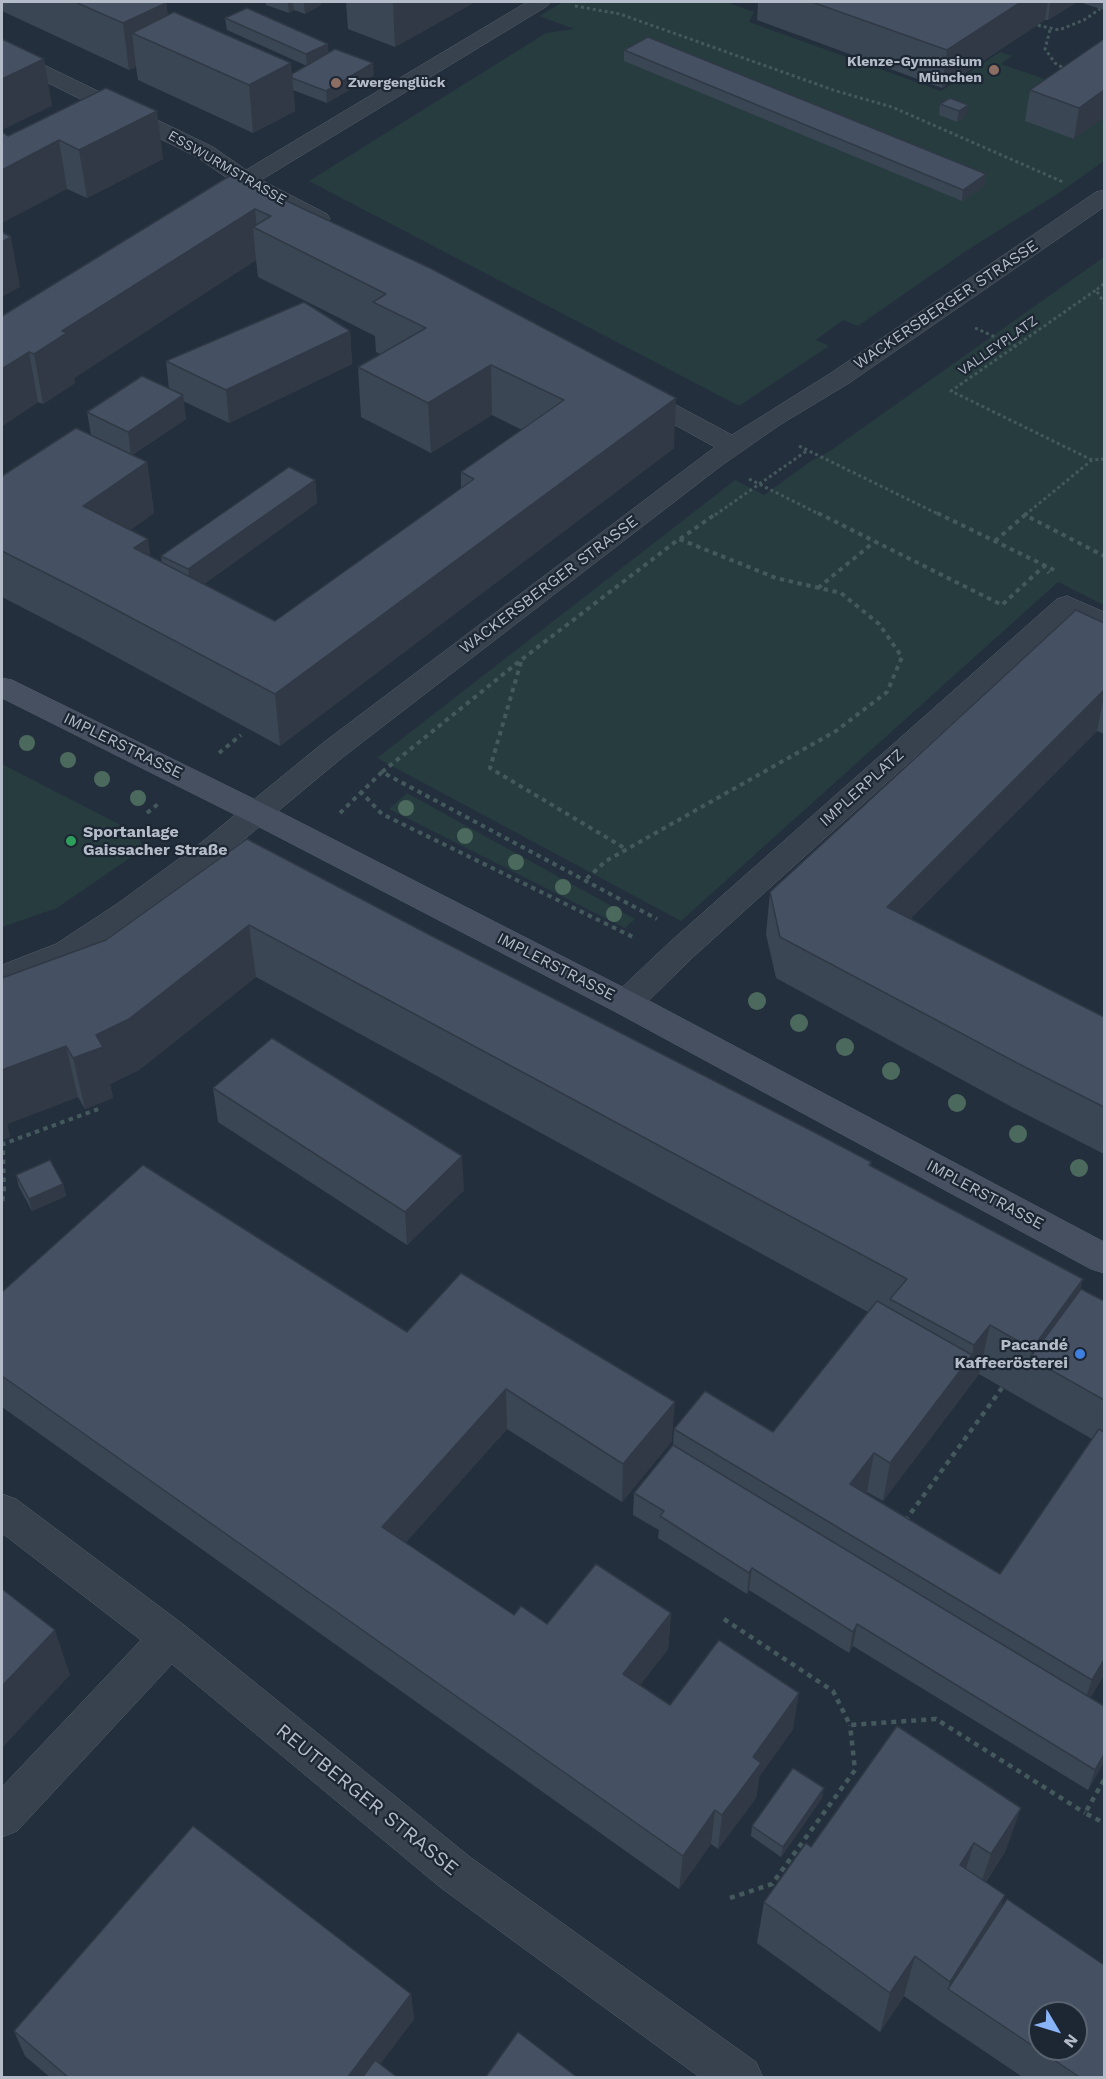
<!DOCTYPE html>
<meta charset="utf-8">
<style>
body{margin:0}
#map{position:relative;width:1106px;height:2079px;overflow:hidden;background:#242f3e;font-family:"Work Sans",sans-serif}
canvas{display:block}
.frame{position:absolute;inset:0;border:3px solid #b4bcc9;pointer-events:none}
.north{position:absolute;left:1028px;top:2001px;width:60px;height:60px;box-sizing:border-box;background:#1d2633;border:2px solid #59626f;border-radius:50%;rotate:128deg;font-size:16px;font-weight:700;line-height:24px;text-align:center;color:#b4bcc9}
.north::after{content:'';display:block;margin:auto;width:21px;height:27px;background:#8ab4f8;clip-path:polygon(50% 0,100% 100%,50% 72%,0 100%)}
</style>
<div id="map">
<canvas width="1106" height="2079"></canvas>
<div class="frame"></div>
<div class="north">N</div>
</div>
<script>
const ctx = document.querySelector('canvas').getContext('2d');
ctx.lineJoin = 'round';
function fill(path, color) { ctx.fillStyle = color; ctx.fill(path, 'evenodd'); }
const toPath = rows => new Path2D(rows.map(r => 'M' + r).join(''));
function strokePath(path, color, width, dash) { ctx.strokeStyle = color; ctx.lineWidth = width; ctx.lineCap = dash ? 'butt' : 'round'; ctx.setLineDash(dash || []); ctx.stroke(path); }
function label(font, color, halo, rows, align = 'center') {
  ctx.font = font + ' "Work Sans",sans-serif'; ctx.lineWidth = 4.5; ctx.setLineDash([]); ctx.textBaseline = 'middle'; ctx.strokeStyle = halo; ctx.fillStyle = color; for (const [text, x, y, turn = 0] of rows) {
    ctx.save(); ctx.translate(x, y); ctx.rotate((+turn || 0) * Math.PI / 180); ctx.textAlign = isNaN(turn) ? turn : align; if (halo) ctx.strokeText(text, 0, 0); ctx.fillText(text, 0, 0); ctx.restore();
  }
}
const green = toPath([
 [563,2,726,2,754,12,749,22,941,91,1000,52,1012,56,1001,64,1059,84,1073,139,1104,118,1104,161,1059,193,969,249,858,326,843,320,816,340,829,346,739,406,309,181,546,33,574,29,539,16],
 [1104,257,1104,605,1058,582,681,921,377,758,735,480,764,495,811,461,830,451],
 [2,764,138,834,143,849,57,908,2,927],
 [407,793,635,919,625,928,389,809]
]);
const pathFar2 = toPath([
 [575,6,620,14,836,91,892,107,1063,182],
 [1032,24,1059,30,1084,20,1100,9],
 [1050,30,1045,49,1055,63,1065,69],
 [1104,284,1096,290,1104,303],
 [975,328,1015,346],
 [799,446,940,515],
 [1092,460,951,391,1096,290],
 [749,479,821,515],
 [715,515,808,450],
 [1025,515,1092,460,1104,459]
]);
const pathFar1 = toPath([
 [818,513,1002,605,1044,566,1049,573],
 [937,513,1054,570],
 [1025,515,1027,513],
 [680,539,717,513],
 [995,541,1025,515,1104,556],
 [818,588,874,542],
 [521,662,490,768,626,849],
 [219,753,241,735],
 [382,772,521,660,679,539,776,578,841,593,879,624,902,657,887,692,836,731,606,861,585,880],
 [360,791,382,814,635,938],
 [147,813,158,804],
 [340,813,382,772,657,919],
 [4,1191,3,1144,101,1108]
]);
const path = toPath([
 [2,1201,4,1189],
 [905,1521,1002,1388],
 [724,1619,833,1691,850,1725,936,1719,1085,1813],
 [1104,1780,1085,1813,1104,1823],
 [730,1898,772,1884,855,1770,850,1725]
]);
const street = toPath([
 [527,2,550,2,547,6,261,180,327,214,330,219,327,224,319,226,311,224,245,189,230,196,222,194,219,189,230,180,197,157,2,60,2,46,9,48,213,147,246,170,527,2],
 [1104,190,1104,207,849,383,781,424,722,465,343,757,224,856,139,920,78,960,2,990,2,965,56,944,117,904,202,842,323,743,715,447,628,399,624,394,628,389,637,386,646,389,732,435,831,373,1096,192,1104,190],
 [1067,596,1104,612,1104,632,1070,617,692,958,638,1011,626,1015,614,1011,610,1003,614,995,670,942,1057,599,1067,596],
 [2,1494,16,1499,184,1625,470,1857,756,2062,763,2078,701,2078,440,1887,172,1664,17,1831,2,1837,2,1787,141,1640,2,1533,2,1494]
]);
const secondary = toPath([
 [2,678,12,680,268,806,638,995,1104,1242,1104,1273,1091,1269,614,1011,246,820,2,698,2,678]
]);
const trees = [
 [27,743,8],
 [68,760,8],
 [102,779,8],
 [138,798,8],
 [406,808,8],
 [465,836,8],
 [516,862,8],
 [563,887,8],
 [614,914,8],
 [757,1001,9],
 [799,1023,9],
 [845,1047,9],
 [891,1071,9],
 [957,1103,9],
 [1018,1134,9],
 [1079,1168,9]
];
const wall = toPath([
 [2,2,163,2,166,3,168,16,292,74,307,66,227,30,225,18,329,53,374,75,327,103,293,90,295,111,253,133,138,80,136,67,129,70,2,11],
 [265,2,321,2,321,5,305,14,294,10,289,13,266,5],
 [346,2,475,2,395,47,348,29],
 [758,2,1077,2,1048,20,1045,20,942,88,757,20],
 [1079,2,1104,2,1104,10],
 [1104,39,1074,139,1025,121,1030,90],
 [624,50,985,186,962,201,624,61],
 [106,88,163,159,87,198,67,189,8,136],
 [950,98,966,116,957,122,939,115,940,104],
 [231,175,674,448,280,746,85,640,2,597,2,476,91,435,87,412,169,389,166,361,350,331,352,364,229,423,183,401,186,419,132,455,147,462,154,513,130,530,150,557,162,563,161,556,315,480,317,503,204,584,275,621,461,488,461,472,522,430,492,415,431,453,361,417,358,367,380,354,376,352,375,336,258,277,256,260,74,378,75,383,43,404,38,402,2,426,2,316],
 [1104,623,1104,734,1097,731,910,919,1104,1017,1104,1154,1010,1106,776,978,766,934,770,892],
 [247,839,428,934,871,1162,871,1166,1081,1289,1104,1301,1104,1675,1090,1698,1104,1762,1088,1790,853,1646,849,1653,749,1590,747,1594,658,1538,659,1530,633,1515,634,1493,673,1445,674,1429,773,1432,868,1312,256,977,139,1070,110,1084,113,1098,85,1109,78,1097,7,1124,10,1137,2,1140,2,978,106,940],
 [979,1374,1092,1439,1000,1574,865,1494,867,1492,883,1501],
 [213,1088,464,1190,407,1245,218,1122],
 [16,1175,63,1184,66,1196,32,1211,19,1187],
 [2,1292,407,1332,672,1441,622,1502,507,1429,405,1543,514,1615,547,1624,671,1613,668,1649,640,1685,670,1705,793,1729,759,1777,756,1798,718,1849,711,1844,679,1889,2,1407],
 [897,1726,1006,1850,986,1882,1001,1908,1104,2078,1024,2078,938,2020,904,1996,880,2032,757,1943,764,1902,811,1847],
 [822,1798,781,1857,751,1836,752,1826],
 [411,1994,414,2019,380,2064,398,2078,51,2078,25,2056,14,2031]
]);
const shadedWall = toPath([
 [288,2,293,2,294,10,289,13],
 [306,2,321,2,321,5,305,14,304,3],
 [393,2,475,2,395,47],
 [1021,2,1048,2,1045,20,942,88,947,50],
 [1050,2,1077,2,1048,20],
 [166,3,172,50,132,33,136,67,129,70,123,23],
 [328,44,329,55,307,66,306,54],
 [44,59,52,106,2,130,2,79],
 [291,63,295,111,253,133,249,85],
 [373,63,374,75,327,103,326,91],
 [1104,90,1104,118,1074,139,1079,108],
 [968,105,966,116,957,122,959,111],
 [157,111,163,159,87,198,79,150],
 [59,140,67,189,2,223,2,163],
 [986,174,985,186,962,201,963,190],
 [255,209,257,229,253,227,256,260,74,378,75,383,43,404,34,354,62,331],
 [11,237,20,287,2,297,2,242],
 [350,331,352,364,229,423,226,390],
 [29,352,38,402,2,426,2,369],
 [491,365,492,415,431,453,428,403],
 [183,395,186,419,131,455,128,432],
 [676,398,674,448,280,746,275,694],
 [147,462,154,513,92,558,83,506],
 [315,480,317,503,191,593,188,569],
 [148,539,155,591,134,548],
 [1104,690,1104,695,1097,731,881,948,887,907],
 [249,925,256,977,139,1070,110,1084,113,1098,85,1109,73,1058,96,1035],
 [66,1046,78,1097,7,1124,10,1137,2,1140,2,1070],
 [462,1156,464,1190,407,1245,405,1212],
 [63,1184,66,1196,32,1211,29,1199],
 [1083,1279,1070,1329,1030,1358,1020,1398,1032,1349],
 [990,1325,979,1374,883,1501,890,1463,972,1355,974,1345],
 [506,1389,507,1429,386,1565,382,1527],
 [675,1402,672,1441,622,1502,623,1464],
 [874,1453,867,1492,843,1523,850,1484],
 [752,1568,749,1590,747,1594,749,1573],
 [671,1613,668,1649,621,1710,623,1674],
 [857,1624,853,1646,849,1653,853,1632],
 [55,1630,70,1675,2,1748,2,1686],
 [1104,1660,1104,1675,1079,1716,1092,1680],
 [799,1693,793,1729,759,1777,756,1798,718,1849,722,1815,753,1757],
 [1104,1754,1104,1762,1088,1790,1095,1770],
 [824,1788,822,1798,781,1857,783,1847],
 [1021,1808,1006,1850,977,1895,991,1854],
 [715,1810,711,1844,679,1889,683,1856],
 [974,1843,961,1885,960,1865],
 [1005,1895,991,1936,948,1989,950,1982],
 [915,1956,904,1996,880,2032,890,1993],
 [411,1994,414,2019,370,2078,347,2078]
]);
const building = toPath([
 [75,2,163,2,166,3,123,23,75,2],
 [812,2,1021,2,947,50,812,2],
 [247,8,328,44,306,54,225,18,247,8],
 [174,12,291,63,249,85,132,33,174,12],
 [648,37,986,174,963,190,624,50,648,37],
 [2,39,44,59,2,79,2,39],
 [1104,39,1104,90,1079,108,1030,90,1104,39],
 [335,49,373,63,326,91,292,78,292,74,335,49],
 [106,88,157,111,79,150,59,140,2,170,2,132,8,136,106,88],
 [950,98,968,105,959,111,940,104,950,98],
 [231,175,432,269,676,398,275,694,75,588,2,551,2,476,76,428,147,462,83,506,148,539,134,548,275,621,474,479,461,472,564,400,491,365,428,403,358,367,426,328,373,302,386,294,253,227,271,216,255,209,62,331,67,333,34,354,29,352,2,369,2,316,231,175],
 [2,232,11,237,2,242,2,232],
 [304,302,350,331,226,390,166,361,304,302],
 [142,376,183,395,128,432,87,412,142,376],
 [289,467,315,480,188,569,161,556,289,467],
 [1076,610,1104,623,1104,690,887,907,1104,1017,1104,1107,1019,1064,780,937,770,892,1076,610],
 [247,839,428,934,812,1131,871,1162,869,1165,1083,1279,1032,1349,990,1325,974,1345,890,1299,907,1279,249,925,129,1019,96,1035,103,1047,73,1058,66,1046,2,1070,2,978,106,940,247,839],
 [272,1038,462,1156,405,1212,213,1088,272,1038],
 [50,1160,63,1184,29,1199,16,1175,50,1160],
 [143,1165,407,1332,461,1273,675,1402,623,1464,506,1389,382,1527,514,1615,521,1606,547,1624,596,1564,671,1613,623,1674,670,1705,719,1640,799,1693,753,1757,761,1763,741,1790,722,1815,715,1810,683,1856,2,1376,2,1292,143,1165],
 [1081,1289,1104,1301,1104,1400,1030,1358,1081,1289],
 [877,1301,972,1355,890,1463,874,1453,850,1484,1000,1574,1099,1429,1104,1432,1104,1660,1092,1680,674,1429,705,1391,773,1432,877,1301],
 [673,1445,1104,1706,1104,1754,1095,1770,857,1624,853,1632,752,1568,749,1573,660,1516,664,1511,634,1493,673,1445],
 [2,1589,55,1630,2,1686,2,1589],
 [897,1726,1021,1808,991,1854,974,1843,960,1865,1005,1895,950,1982,915,1956,890,1993,764,1902,806,1843,811,1847,897,1726],
 [793,1768,824,1788,783,1847,752,1826,793,1768],
 [193,1826,411,1994,347,2078,69,2078,14,2031,193,1826],
 [1007,1899,1104,1965,1104,2078,1081,2078,948,1989,1007,1899],
 [1040,2013,1076,2013,1076,2049,1040,2049,1040,2013],
 [518,2032,578,2078,485,2078,518,2032],
 [375,2060,398,2078,362,2078,375,2060]
]);
const markers = [
 [994,70,6,"#8d6e63"],
 [336,83,6,"#8d6e63"],
 [71,841,6,"#2e9e5b"],
 [1080,1354,6,"#3f7fe0"]
];
const farPoinames = [
 ["Klenze-Gymnasium",982,62],
 ["München",982,78],
 ["Zwergenglück",348,83,"left"]
];
const farStreetnames = [
 ["ESSWURMSTRASSE",227,168,30],
 ["VALLEYPLATZ",998,346,-35]
];
const streetNames = [
 ["WACKERSBERGER STRASSE",946,305,-34],
 ["WACKERSBERGER STRASSE",549,585,-37],
 ["IMPLERSTRASSE",123,746,26],
 ["IMPLERPLATZ",862,788,-42],
 ["IMPLERSTRASSE",556,967,27],
 ["IMPLERSTRASSE",985,1195,28]
];
const poiNames = [
 ["Sportanlage",83,832],
 ["Gaissacher Straße",83,850],
 ["Pacandé",1068,1345,"right"],
 ["Kaffeerösterei",1068,1363,"right"]
];
const nearStreetnames = [
 ["REUTBERGER STRASSE",367,1800,39]
];
fill(green, '#263c3f');
strokePath(street, '#565f6c', 1);
strokePath(secondary, '#565f6c', 1);
strokePath(pathFar2, '#44595c', 3, [3, 3]);
strokePath(pathFar1, '#44595c', 4, [4.5, 4.5]);
strokePath(path, '#44595c', 4.5, [5, 5]);
fill(street, '#38414e');
fill(secondary, '#465061');
ctx.fillStyle = '#4b6a5d';
for (const [x, y, r] of trees) { ctx.beginPath(); ctx.arc(x, y, r, 0, 2 * Math.PI); ctx.fill(); }
fill(wall, '#3b4654');
fill(shadedWall, '#303945');
fill(building, '#455162');
strokePath(building, '#303945', 1.5);
for (const [x, y, r, color] of markers) { const dot = new Path2D(); dot.arc(x, y, r, 0, 2 * Math.PI); ctx.fillStyle = color; ctx.fill(dot); strokePath(dot, '#1d2633', 2); }
label('bold 14px', '#b4bcc9', '#1d2633', farPoinames, 'right');
label('14px', '#b4bcc9', '#1d2633', farStreetnames);
label('16px', '#b4bcc9', '#1d2633', streetNames);
label('bold 16px', '#b4bcc9', '#1d2633', poiNames, 'left');
label('20px', '#b4bcc9', '#1d2633', nearStreetnames);
</script>
